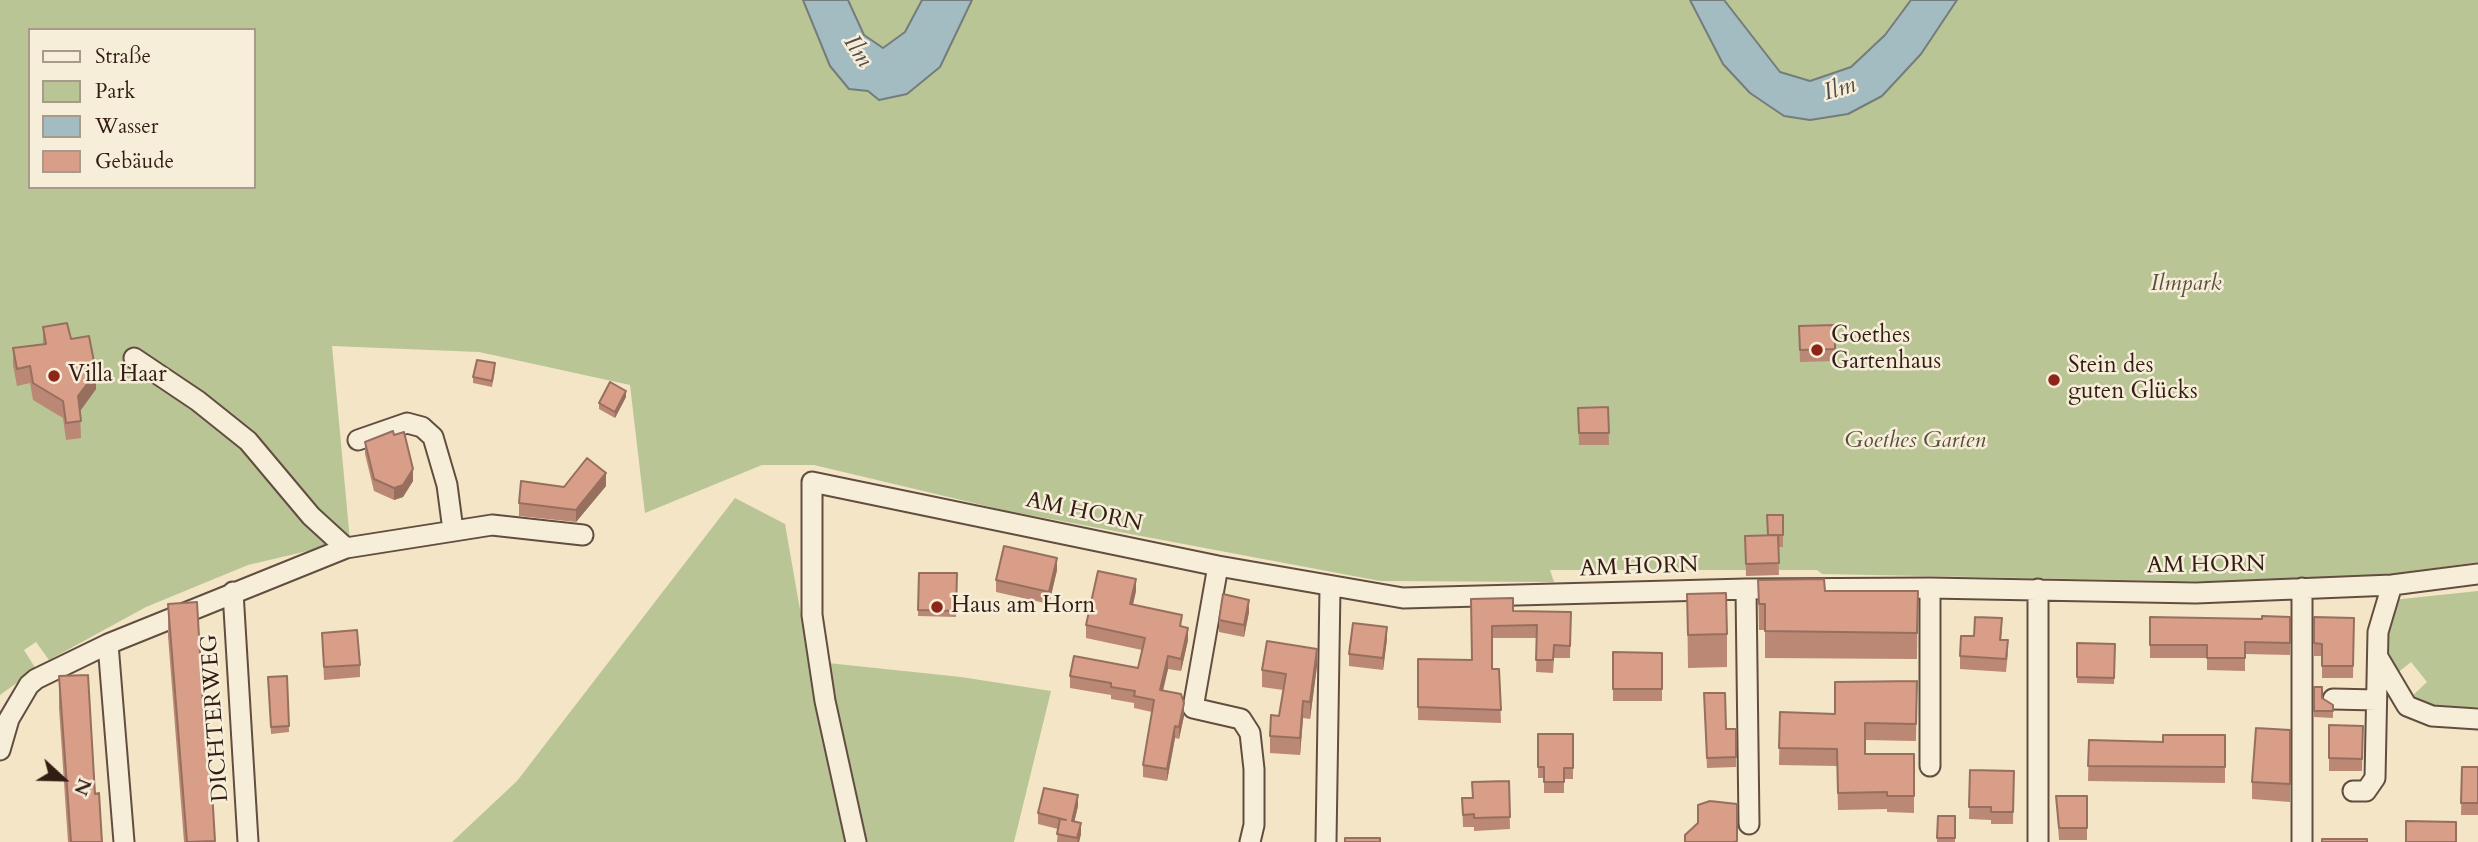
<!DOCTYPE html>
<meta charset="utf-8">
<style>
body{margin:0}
#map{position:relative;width:2478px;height:842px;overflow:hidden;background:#f3e5c6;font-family:Cardo,serif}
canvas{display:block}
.legend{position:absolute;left:28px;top:28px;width:228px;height:161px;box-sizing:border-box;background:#f7eeda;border:2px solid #a89a8b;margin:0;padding:9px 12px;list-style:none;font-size:21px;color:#321c14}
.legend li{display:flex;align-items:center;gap:14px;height:35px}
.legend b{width:35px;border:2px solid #a89a8b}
.north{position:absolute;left:28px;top:744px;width:70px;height:70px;-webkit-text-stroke:5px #f7eeda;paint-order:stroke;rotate:112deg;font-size:19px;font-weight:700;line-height:28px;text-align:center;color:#321c14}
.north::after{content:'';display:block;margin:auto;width:24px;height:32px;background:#321c14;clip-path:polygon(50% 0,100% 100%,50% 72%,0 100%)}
</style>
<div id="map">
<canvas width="2478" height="842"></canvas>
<ul class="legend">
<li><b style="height:9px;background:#f7eeda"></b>Straße</li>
<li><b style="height:19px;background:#bac596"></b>Park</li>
<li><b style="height:19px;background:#a2bcc1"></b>Wasser</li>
<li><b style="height:19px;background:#d89e88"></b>Gebäude</li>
</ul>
<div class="north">N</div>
</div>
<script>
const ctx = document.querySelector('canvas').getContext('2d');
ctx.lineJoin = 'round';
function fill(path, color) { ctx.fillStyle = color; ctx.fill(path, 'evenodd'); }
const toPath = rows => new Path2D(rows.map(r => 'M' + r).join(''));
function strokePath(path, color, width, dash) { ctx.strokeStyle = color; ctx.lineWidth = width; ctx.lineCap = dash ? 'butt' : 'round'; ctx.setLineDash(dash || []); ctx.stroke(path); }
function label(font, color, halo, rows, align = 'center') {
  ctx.font = font + ' Cardo,serif'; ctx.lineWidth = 5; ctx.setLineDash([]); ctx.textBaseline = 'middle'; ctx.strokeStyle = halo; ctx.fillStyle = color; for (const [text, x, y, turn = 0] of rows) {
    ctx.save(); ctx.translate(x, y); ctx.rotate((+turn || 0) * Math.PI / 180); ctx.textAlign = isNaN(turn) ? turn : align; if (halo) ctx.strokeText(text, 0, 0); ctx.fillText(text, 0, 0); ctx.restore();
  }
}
const green = toPath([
 [0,0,2478,0,2478,562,2394,574,2275,583,1822,574,1817,570,1550,570,1554,582,1380,581,1003,510,814,465,762,465,645,513,630,385,479,352,332,346,350,541,248,565,146,607,49,660,36,642,24,650,36,669,0,695],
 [30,30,254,30,254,187,30,187],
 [735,498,785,524,809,661,961,677,1051,691,1014,842,452,842,517,781],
 [2478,591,2478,707,2436,708,2411,697,2427,682,2411,662,2396,674,2383,651,2392,600]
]);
const water = toPath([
 [803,0,848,0,864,35,883,48,905,32,922,0,972,0,940,67,907,94,879,100,868,91,849,89,830,66,803,0],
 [1690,0,1724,0,1780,72,1810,81,1851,67,1885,35,1911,0,1957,0,1921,54,1882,96,1848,114,1810,120,1784,116,1750,93,1723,64,1690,0]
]);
const minor = toPath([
 [134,358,198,401,248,441,311,516,346,548],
 [358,440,407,423,422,427,433,437,447,485,453,530],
 [1218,566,1193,708,1241,719,1250,733,1254,769,1254,825,1250,842],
 [2302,588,2302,842],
 [1746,589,1749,824],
 [233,592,248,842],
 [108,644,124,842],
 [2378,657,2407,706,2432,716,2478,719],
 [2333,699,2376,700],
 [0,750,9,719,29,685,36,679,108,644,346,548,492,525,583,535],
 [1930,766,1930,588],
 [2353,791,2366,791,2375,778,2378,632,2392,585],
 [856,842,825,701,812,615,812,482,1218,566,1403,598,1746,589,1930,588,2196,593,2392,585,2478,574],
 [1326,842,1330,588],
 [2038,842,2038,589]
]);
const wall = toPath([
 [1835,325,1835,361,1800,362,1799,326],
 [43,327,71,339,96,389,80,411,81,438,66,440,63,418,33,400,30,383,17,386,13,365,13,348,43,344],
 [495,370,492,387,473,383,473,377],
 [626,397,615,418,599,409,599,403],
 [1608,407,1609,445,1579,445,1578,408],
 [394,435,413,481,403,497,394,500,374,491,365,454,365,442],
 [606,486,576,522,519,516,519,503,564,487],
 [1768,535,1783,535,1783,547,1778,547,1779,575,1746,576,1745,536],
 [1057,570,1049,604,996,592,996,580],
 [919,573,957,573,956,617,918,616],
 [1758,580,1825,591,1918,591,1917,659,1765,658,1765,630,1759,630],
 [1136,591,1133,605,1182,626,1188,640,1181,671,1168,669,1163,691,1184,716,1179,739,1175,738,1167,781,1143,777,1143,765,1152,712,1134,708,1134,703,1111,699,1111,695,1070,688,1070,676,1138,668,1142,650,1086,638,1086,625],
 [1687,594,1727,634,1727,667,1688,668],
 [1471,599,1513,611,1571,612,1570,658,1554,658,1553,673,1536,672,1537,638,1492,638,1492,669,1499,669,1501,723,1418,720,1418,659,1472,660],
 [168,604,204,723,208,723,215,842,184,842,168,636],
 [1249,612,1244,637,1219,632,1219,620],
 [2150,617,2262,619,2290,617,2290,655,2245,654,2245,671,2207,670,2207,658,2150,658],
 [2314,617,2354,618,2353,678,2322,678,2322,656,2314,656],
 [2002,631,2001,640,2008,653,2006,672,1960,669,1960,656],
 [322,633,360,665,360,677,324,680],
 [1387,639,1383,670,1349,666,1349,654],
 [2115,644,2114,684,2077,683,2077,677],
 [1613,652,1662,653,1662,701,1613,701],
 [1317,666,1310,719,1303,718,1300,755,1270,753,1270,736,1279,716,1283,690,1262,687,1262,670],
 [59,676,95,794,102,842,68,842,59,708],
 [287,676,289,732,271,734,268,677],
 [1917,681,1916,741,1865,740,1865,754,1914,754,1914,813,1887,812,1887,809,1838,810,1837,766,1779,765,1780,712,1835,714],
 [2314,687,2322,698,2333,705,2333,718,2314,717],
 [1704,704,1726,729,1736,729,1736,767,1707,768],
 [2329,725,2363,726,2362,771,2329,771],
 [2290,730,2290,802,2252,799,2252,782],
 [1538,734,1573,734,1573,779,1564,779,1564,793,1544,793,1544,778,1538,778],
 [2225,735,2225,783,2088,781,2089,740,2163,742],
 [2462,767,2478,767,2478,815,2461,815],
 [1970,770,2014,771,2013,824,1991,824,1991,820,1969,819],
 [1509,781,1510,829,1474,831,1474,827,1463,827,1462,798,1472,798],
 [2056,796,2087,796,2087,840,2059,840],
 [1078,806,1074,822,1081,834,1079,842,1057,842,1058,829,1038,824,1038,813],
 [1938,816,1955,816,1955,842,1937,842]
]);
const shadedWall = toPath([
 [96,372,96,389,78,414,78,396],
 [626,391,626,397,615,418,615,412],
 [413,469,413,481,403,497,394,500,394,488],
 [606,473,606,486,576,522,576,510],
 [1057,558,1057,570,1049,604,1049,592],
 [1136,579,1136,591,1130,616,1130,604],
 [1249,600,1249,612,1244,637,1244,625],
 [1387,627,1387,639,1383,670,1383,658],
 [1188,628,1188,640,1181,671,1181,659],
 [1317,649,1317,666,1310,719,1310,702],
 [1168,656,1168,669,1160,702,1160,690],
 [1303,701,1303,718,1300,755,1300,738],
 [1184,703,1184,716,1179,739,1179,727],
 [1175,726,1175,738,1167,781,1167,769],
 [1078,795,1078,806,1072,832,1072,821],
 [1081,823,1081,834,1079,842,1077,842]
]);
const building = toPath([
 [67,323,71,339,89,336,96,372,78,396,81,421,66,423,63,401,33,383,30,366,17,369,13,348,46,344,43,327,67,323],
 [1835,325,1835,349,1800,350,1799,326,1835,325],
 [477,360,495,363,492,381,473,377,477,360],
 [610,382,626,391,615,412,599,403,610,382],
 [1608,407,1609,433,1579,433,1578,408,1608,407],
 [393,431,394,435,404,432,413,469,403,485,394,488,374,479,365,442,393,431],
 [587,458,606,473,576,510,519,503,521,481,564,487,587,458],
 [1767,515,1783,515,1783,535,1768,535,1767,515],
 [1778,535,1779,563,1746,564,1745,536,1778,535],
 [1004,546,1057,558,1049,592,996,580,1004,546],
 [1098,571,1136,579,1130,604,1182,615,1180,626,1188,628,1181,659,1168,656,1160,690,1181,694,1184,703,1179,727,1175,726,1167,769,1143,765,1154,700,1134,696,1135,691,1111,687,1111,683,1070,676,1074,656,1138,668,1145,638,1086,625,1098,571],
 [919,573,957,573,956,611,918,610,919,573],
 [1824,579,1825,591,1918,591,1917,633,1765,631,1765,604,1759,604,1758,580,1824,579],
 [1726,593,1727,634,1688,635,1687,594,1726,593],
 [1223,594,1249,600,1244,625,1219,620,1223,594],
 [1513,598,1513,611,1571,612,1570,646,1554,645,1553,660,1536,660,1537,625,1492,626,1492,669,1499,669,1501,710,1418,707,1418,659,1472,660,1471,599,1513,598],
 [197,602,204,723,208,723,215,841,187,842,168,604,197,602],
 [2262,616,2290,617,2290,643,2245,642,2245,658,2207,658,2207,645,2150,645,2150,617,2262,619,2262,616],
 [1975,617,2002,618,2000,640,2008,640,2006,659,1960,656,1961,636,1974,636,1975,617],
 [2314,617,2354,618,2353,666,2322,666,2322,644,2314,643,2314,617],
 [1353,623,1387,627,1383,658,1349,654,1353,623],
 [357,630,360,665,324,667,322,633,357,630],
 [1267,641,1317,649,1310,702,1303,701,1300,738,1270,736,1271,715,1279,716,1286,674,1262,670,1267,641],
 [2077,643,2115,644,2114,678,2077,677,2077,643],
 [1613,652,1662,653,1662,689,1613,689,1613,652],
 [88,675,95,794,99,793,102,842,71,842,59,676,88,675],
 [287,676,289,726,271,727,268,677,287,676],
 [1917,681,1916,724,1865,723,1865,754,1914,754,1914,796,1887,796,1887,792,1838,793,1837,749,1779,748,1780,712,1835,714,1835,682,1917,681],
 [2314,687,2322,687,2322,698,2333,705,2333,711,2314,711,2314,687],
 [1704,693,1725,693,1726,729,1736,729,1736,757,1707,758,1704,693],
 [2329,725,2363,726,2362,759,2329,758,2329,725],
 [2256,728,2290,730,2290,784,2252,782,2256,728],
 [1538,734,1573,734,1573,768,1564,768,1564,782,1544,782,1544,767,1538,767,1538,734],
 [2163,735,2225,735,2225,767,2088,766,2089,740,2163,742,2163,735],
 [2462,767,2478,767,2478,803,2461,803,2462,767],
 [1970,770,2014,771,2013,812,1991,812,1991,807,1969,807,1970,770],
 [1509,781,1510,817,1474,818,1474,814,1463,815,1462,798,1473,798,1472,782,1509,781],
 [1044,788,1078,795,1072,821,1081,823,1077,838,1057,834,1060,819,1066,820,1038,813,1044,788],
 [2056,796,2087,796,2087,828,2059,828,2056,796],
 [1710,801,1737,804,1737,841,1735,842,1685,842,1685,835,1698,823,1698,805,1710,801],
 [1938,816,1955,816,1955,838,1937,838,1938,816],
 [2406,821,2456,822,2456,842,2406,842,2406,821],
 [1345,838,1380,838,1380,842,1345,842,1345,838],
 [2322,839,2367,839,2367,842,2322,842,2322,839]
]);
const markers = [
 [1817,350,7,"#8f2418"],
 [54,376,7,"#8f2418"],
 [2054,380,7,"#8f2418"],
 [937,607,7,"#8f2418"]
];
const parkNames = [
 ["Ilmpark",2186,285],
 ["Goethes Garten",1915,442]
];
const poiNames = [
 ["Goethes",1831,337],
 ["Gartenhaus",1831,363],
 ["Stein des",2068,367],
 ["guten Glücks",2068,393],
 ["Villa Haar",68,376],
 ["Haus am Horn",951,607]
];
const streetNames = [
 ["AM HORN",1084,513,12],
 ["AM HORN",2206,566,-1],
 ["AM HORN",1639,568,-2],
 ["DICHTERWEG",216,718,-94]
];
const waterNames = [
 ["Ilm",857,52,57],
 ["Ilm",1840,90,-16]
];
fill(green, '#bac596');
fill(water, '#a2bcc1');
strokePath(water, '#757c7c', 2);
strokePath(minor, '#624e40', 23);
strokePath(minor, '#f7eeda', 19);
fill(wall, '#ba8875');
fill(shadedWall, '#976f5f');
fill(building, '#d89e88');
strokePath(building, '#976f5f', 2);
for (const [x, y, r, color] of markers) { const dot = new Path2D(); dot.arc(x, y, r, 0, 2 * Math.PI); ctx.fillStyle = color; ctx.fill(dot); strokePath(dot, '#f7eeda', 2.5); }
label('italic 23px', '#5b4f3b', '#f7eeda', parkNames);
label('23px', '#321c14', '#f7eeda', poiNames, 'left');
label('23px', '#321c14', '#f7eeda', streetNames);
label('italic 24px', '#544c48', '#f7eeda', waterNames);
</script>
